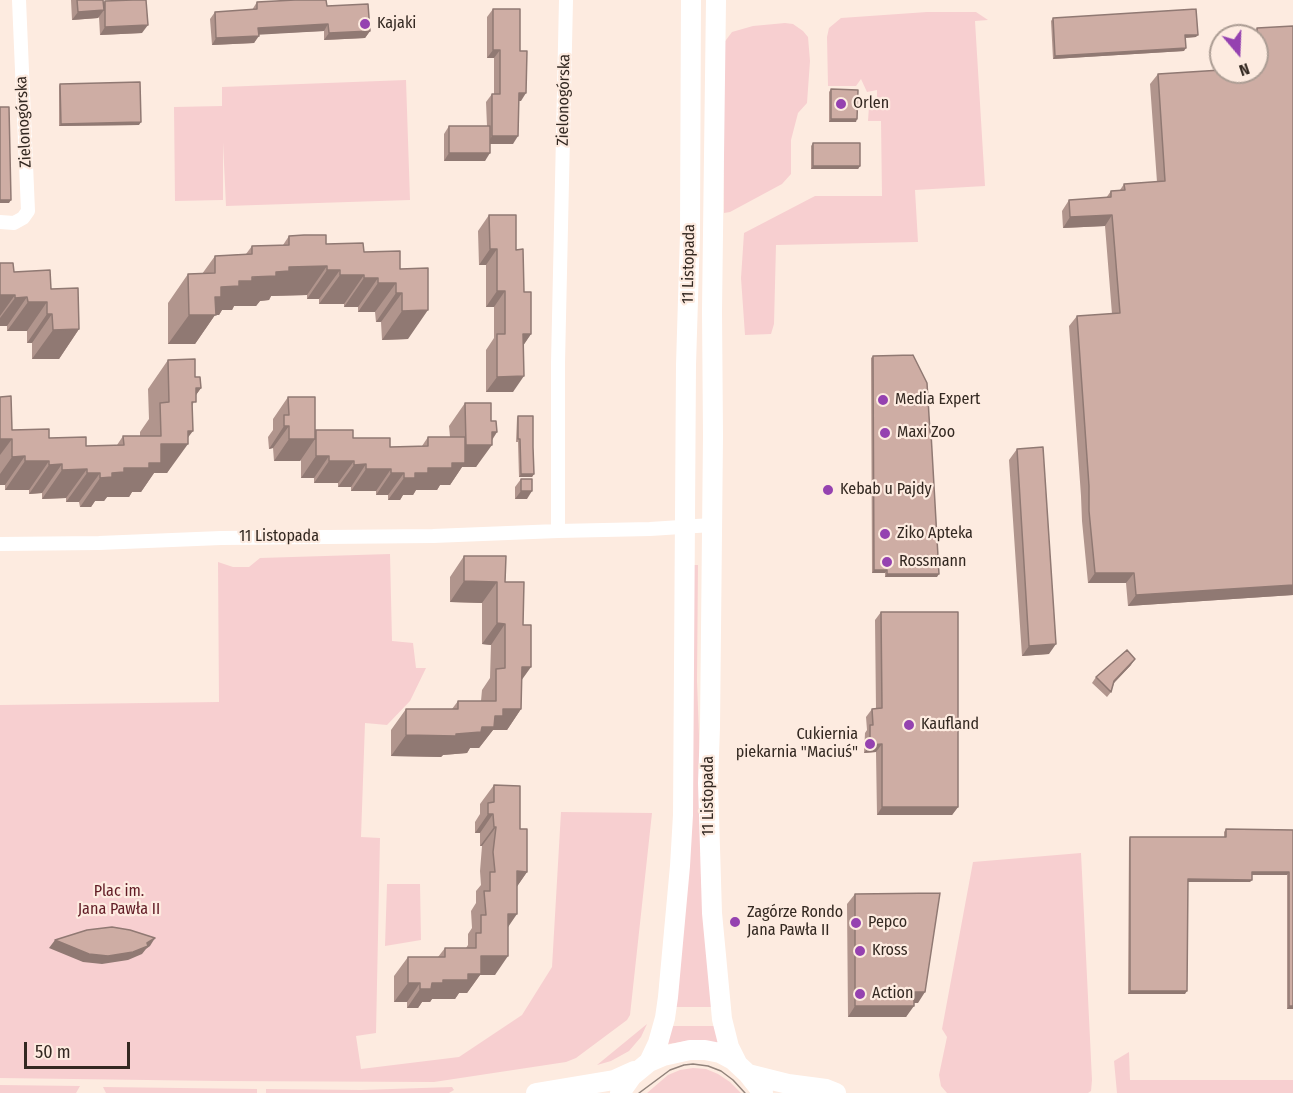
<!DOCTYPE html>
<meta charset="utf-8">
<style>
body{margin:0}
#map{position:relative;width:1293px;height:1093px;overflow:hidden;background:#fdebe0;font-family:"Fira Sans Condensed",sans-serif}
canvas{display:block}
.north{position:absolute;left:1209px;top:24px;width:60px;height:60px;box-sizing:border-box;background:#fdebe0;border:2px solid #ac9d94;border-radius:50%;rotate:161deg;font-size:16px;font-weight:700;line-height:24px;text-align:center;color:#332821}
.north::after{content:'';display:block;margin:auto;width:21px;height:27px;background:#9542b0;clip-path:polygon(50% 0,100% 100%,50% 72%,0 100%)}
.scale{position:absolute;left:24px;top:1042px;width:106px;height:27px;box-sizing:border-box;border:3px solid #332821;border-top:0;padding-left:8px;font-size:18px;line-height:21px;white-space:nowrap;color:#332821;-webkit-text-stroke:4px #fdebe0;paint-order:stroke}
</style>
<div id="map">
<canvas width="1293" height="1093"></canvas>
<div class="north">N</div>
<div class="scale">50 m</div>
</div>
<script>
const ctx = document.querySelector('canvas').getContext('2d');
ctx.lineJoin = 'round';
function fill(path, color) { ctx.fillStyle = color; ctx.fill(path, 'evenodd'); }
const toPath = rows => new Path2D(rows.map(r => 'M' + r).join(''));
function strokePath(path, color, width, dash) { ctx.strokeStyle = color; ctx.lineWidth = width; ctx.lineCap = dash ? 'butt' : 'round'; ctx.setLineDash(dash || []); ctx.stroke(path); }
function label(font, color, halo, rows, align = 'center') {
  ctx.font = font + ' "Fira Sans Condensed",sans-serif'; ctx.lineWidth = 4.5; ctx.setLineDash([]); ctx.textBaseline = 'middle'; ctx.strokeStyle = halo; ctx.fillStyle = color; for (const [text, x, y, turn = 0] of rows) {
    ctx.save(); ctx.translate(x, y); ctx.rotate((+turn || 0) * Math.PI / 180); ctx.textAlign = isNaN(turn) ? turn : align; if (halo) ctx.strokeText(text, 0, 0); ctx.fillText(text, 0, 0); ctx.restore();
  }
}
const green = toPath([
 [927,12,976,12,988,20,975,21,985,186,915,190,918,242,776,245,774,324,771,334,745,335,741,278,744,233,815,196,882,196,881,121,868,121,869,106,877,105,877,90,867,92,861,79,856,86,828,86,827,37,829,28,841,18],
 [785,23,793,24,803,31,808,37,810,61,807,103,798,113,791,140,791,174,782,184,730,212,724,213,723,44,732,32,753,26],
 [406,80,410,200,226,206,223,142,223,200,175,201,174,107,222,106,222,87],
 [390,554,392,641,413,643,416,668,426,668,410,701,387,725,365,723,361,837,380,838,376,1033,356,1036,361,1069,459,1057,522,1015,552,967,561,812,652,813,630,1015,627,1020,576,1058,566,1062,434,1082,220,1081,0,1078,0,705,219,702,218,562,233,567,249,567,260,558],
 [692,565,698,565,697,681,700,762,701,877,712,1007,674,1007],
 [1081,853,1092,1080,1091,1091,1088,1093,947,1093,941,1086,939,1075,947,1037,942,1029,973,862],
 [387,884,420,884,421,940,385,946],
 [647,1024,641,1037,629,1051,611,1061,597,1065],
 [672,1026,714,1026,719,1043,694,1040,668,1044],
 [1129,1052,1130,1080,1293,1080,1293,1093,1117,1093,1114,1061],
 [693,1068,706,1069,718,1074,730,1082,741,1093,647,1093,668,1075,680,1070],
 [0,1085,80,1086,76,1093,0,1093],
 [103,1087,257,1089,257,1093,106,1093],
 [452,1087,454,1090,449,1093,266,1093,266,1089,361,1090]
]);
const street = toPath([
 [0,222,14,223,23,218,28,211,19,0],
 [558,531,558,363,566,0],
 [0,544,99,543,221,538,433,536,558,531,650,529,712,525]
]);
const secondary = toPath([
 [716,0,712,311,713,436,710,727,708,783,712,913,722,1019,729,1047,737,1063],
 [649,1062,658,1043,665,1018,668,997,680,866,683,815,686,365,690,234,691,0],
 [748,1074,788,1084,826,1089,836,1093],
 [536,1093,614,1080,634,1071],
 [620,1093,632,1076,649,1062,663,1056,690,1050,705,1050,720,1053,733,1060,748,1074,763,1093]
]);
const tram = toPath([
 [639,1093,670,1070,684,1065,693,1064,708,1066,721,1071,733,1080,745,1093]
]);
const wall = toPath([
 [71,0,103,0,103,3,105,1,142,33,100,35,99,17,98,18,72,20],
 [257,2,327,6,370,31,365,38,324,40,324,31,259,34,254,43,212,45,210,19,215,12,252,10],
 [493,9,520,51,521,101,519,101,513,144,490,144,485,161,444,161,444,134,449,126,487,126,486,102,492,94,494,94,494,58,487,58,487,17],
 [1053,18,1196,37,1185,38,1184,51,1053,59,1051,21],
 [1257,28,1293,595,1128,606,1126,583,1088,583,1082,521,1081,496,1069,326,1077,316,1112,314,1105,226,1063,228,1062,211,1069,200,1106,198,1111,191,1120,190,1124,184,1157,182,1150,84,1158,74,1257,72,1257,36,1252,36],
 [60,84,139,125,59,126,59,86],
 [831,89,856,122,829,122,829,92],
 [813,143,860,166,858,169,811,169,811,146],
 [489,215,516,250,531,334,523,345,513,392,486,392,486,350,494,338,494,307,486,307,486,265,479,265,478,231],
 [289,236,364,252,400,269,408,339,382,340,381,322,376,322,375,312,358,312,358,307,344,307,344,304,319,304,319,299,307,299,307,295,271,296,269,300,260,301,256,306,234,306,232,310,222,310,219,315,215,315,195,344,168,344,168,303,188,274,202,274,215,256,246,254,252,246,283,245],
 [0,263,14,272,51,289,79,329,59,359,32,359,32,343,27,343,27,331,7,331,7,326,0,326],
 [873,356,937,577,885,577,885,573,872,573,871,358],
 [168,360,195,377,201,388,196,395,192,407,188,438,167,473,154,473,141,492,132,492,129,497,107,497,104,501,95,501,91,507,80,507,79,502,66,502,66,498,42,499,42,493,29,494,29,490,5,490,5,485,0,485,0,397,12,430,86,446,117,445,123,436,140,436,140,432,149,419,148,389],
 [288,397,315,431,390,447,422,446,428,437,450,437,449,426,465,403,491,421,497,432,476,467,462,467,450,485,440,485,437,490,416,490,413,495,403,495,400,500,388,500,388,495,376,495,376,491,351,491,351,487,338,487,338,483,314,483,314,478,301,478,301,460,300,461,274,461,273,448,269,449,268,437,273,430,273,419],
 [518,416,533,447,534,474,532,477,519,477,518,442,516,442,517,418],
 [1017,449,1049,654,1022,656,1009,460],
 [521,479,527,499,515,499,515,487],
 [464,556,505,582,522,680,521,709,507,730,493,730,479,748,470,748,467,753,443,755,441,757,391,756,391,730,406,709,452,709,458,701,481,701,482,690,490,678,491,645,482,644,482,603,450,602,450,577],
 [881,612,958,807,952,815,877,815,876,752,864,753,865,733,867,730,866,717,872,709,876,709,875,620],
 [1131,665,1114,683,1111,692,1107,697,1092,683,1096,677],
 [494,785,520,829,527,872,517,886,508,927,495,975,480,975,467,993,459,993,455,999,432,999,430,1002,422,1002,418,1008,407,1008,407,1002,394,1002,394,976,408,957,438,957,445,948,466,948,468,945,468,934,472,928,471,911,476,903,476,891,481,885,480,871,482,846,480,846,480,833,475,833,475,822,480,814,480,804],
 [1226,829,1293,830,1293,1009,1287,1009,1287,875,1252,875,1250,882,1188,882,1185,994,1128,994,1129,840,1130,837,1224,837,1224,832],
 [855,894,918,1003,914,1003,906,1017,848,1017,847,904]
]);
const shadedWall = toPath([
 [104,10,98,18,72,20,78,12],
 [328,24,324,31,254,35,258,28],
 [148,25,142,33,100,35,105,27],
 [370,31,365,38,324,40,329,33],
 [1185,35,1198,35,1196,37,1183,38],
 [259,36,254,43,212,45,216,38],
 [1186,48,1184,51,1053,59,1055,56],
 [493,50,500,50,494,58,487,58],
 [519,93,526,93,521,101,513,101],
 [831,119,857,119,856,122,829,122],
 [141,122,139,125,59,126,61,124],
 [492,136,518,136,513,144,487,144],
 [449,153,490,153,485,161,444,161],
 [813,166,860,166,858,169,811,169],
 [0,200,11,200,9,203,0,203],
 [1112,215,1105,226,1063,228,1070,217],
 [490,249,497,249,486,265,479,265],
 [327,266,307,295,271,296,269,300,260,301,256,306,234,306,232,310,222,310,219,315,215,315,195,344,168,344,189,315,221,287,289,267],
 [327,270,340,270,319,299,307,299],
 [340,275,364,275,344,304,319,304],
 [364,278,378,278,358,307,344,307],
 [378,283,396,283,375,312,358,312],
 [497,291,505,291,494,307,486,307],
 [396,293,402,293,381,322,376,322],
 [0,295,15,295,0,316],
 [27,297,7,326,0,326,0,318,15,298],
 [28,302,47,302,27,331,7,331],
 [428,310,408,339,382,340,402,311],
 [47,314,52,314,32,343,27,343],
 [79,329,59,359,32,359,53,330],
 [523,334,531,334,521,349],
 [524,376,513,392,486,392,497,377],
 [196,388,201,388,180,417],
 [284,426,289,426,273,448,269,449],
 [188,431,193,431,183,444,188,444,167,473,154,473,141,492,132,492,129,497,107,497,104,501,95,501,91,507,80,507,100,478,124,468,161,444],
 [492,432,497,432,488,445,492,445,476,467,462,467,450,485,440,485,437,490,416,490,413,495,403,495,400,500,388,500,404,478,428,468,453,463,466,445],
 [0,439,12,439,0,455],
 [289,439,315,439,300,461,274,461],
 [25,456,5,485,0,485,0,474,12,457],
 [316,456,329,456,314,478,301,478],
 [25,461,49,461,29,490,5,490],
 [329,461,354,461,338,483,314,483],
 [62,464,42,493,29,494,49,465],
 [366,464,351,487,338,487,354,465],
 [87,469,66,498,42,499,62,470],
 [366,469,391,469,376,491,351,491],
 [87,473,100,473,79,502,66,502],
 [391,473,404,473,388,495,376,495],
 [521,474,534,474,532,477,519,477],
 [521,491,532,491,527,499,515,499],
 [874,570,887,570,885,573,872,573],
 [1095,573,1134,573,1126,583,1088,583],
 [887,574,939,574,937,577,885,577],
 [464,581,497,582,482,603,450,602],
 [1293,585,1293,595,1128,606,1136,595],
 [497,623,505,624,491,645,482,644],
 [1056,644,1049,654,1022,656,1029,646],
 [1135,659,1131,665,1111,686,1114,681],
 [522,667,531,667,516,688],
 [503,709,521,709,507,730,493,730,479,748,470,748,467,753,443,755,441,757,391,756,406,735,456,734,482,727],
 [882,744,876,752,864,753,870,745],
 [882,807,958,807,952,815,877,815],
 [488,814,493,814,480,833,475,833],
 [494,827,496,827,482,846,480,846],
 [517,871,527,872,514,891],
 [1252,872,1289,872,1287,875,1250,875],
 [1188,879,1252,880,1250,882,1186,882],
 [508,914,517,914,504,933],
 [155,938,150,946,146,949,142,954,128,960,102,964,83,962,49,948,55,940,147,943],
 [481,956,508,956,495,975,480,975,467,993,459,993,455,999,432,999,430,1002,422,1002,418,1008,407,1008,420,989,432,983,443,980],
 [408,983,420,983,407,1002,394,1002],
 [1130,991,1187,991,1185,994,1128,994],
 [914,992,925,992,918,1003,906,1003],
 [855,1006,914,1006,906,1017,848,1017],
 [1289,1006,1293,1006,1293,1009,1287,1009]
]);
const building = toPath([
 [77,0,103,0,104,10,78,12,77,0],
 [133,0,146,0,148,25,105,27,105,1,133,0],
 [295,0,326,0,327,6,368,4,370,31,329,33,328,24,258,28,259,36,216,38,215,12,257,9,257,2,295,0],
 [493,9,520,9,520,51,527,51,526,93,519,93,518,136,492,136,492,94,500,94,500,50,493,50,493,9],
 [1196,9,1198,35,1185,35,1186,48,1055,56,1053,18,1196,9],
 [1293,26,1293,585,1136,595,1134,573,1095,573,1089,511,1089,486,1077,316,1120,313,1112,215,1070,217,1069,200,1111,197,1111,191,1125,190,1124,184,1165,181,1158,74,1221,70,1221,72,1257,72,1257,68,1260,67,1257,28,1293,26],
 [140,82,141,122,61,124,60,84,140,82],
 [831,89,858,90,857,119,831,119,831,89],
 [0,107,9,107,11,200,0,200,0,107],
 [449,126,490,126,490,153,449,153,449,126],
 [813,143,860,143,860,166,813,166,813,143],
 [489,215,516,215,516,250,523,249,524,292,531,292,531,334,523,334,524,376,497,377,497,334,505,334,505,291,497,291,497,249,490,249,489,215],
 [304,235,326,235,326,244,363,243,364,252,400,251,400,269,428,268,428,310,402,311,402,293,396,293,396,283,378,283,378,278,364,278,364,275,340,275,340,270,327,270,327,266,289,267,289,271,276,272,276,276,252,277,252,281,239,281,239,286,221,287,221,297,215,297,216,315,189,315,188,274,215,273,215,256,252,254,252,246,289,245,289,236,304,235],
 [0,263,13,263,14,272,50,270,51,289,78,288,79,329,53,330,52,314,47,314,47,302,28,302,27,297,15,298,15,295,0,295,0,263],
 [913,355,927,383,930,432,931,433,939,574,887,574,887,570,874,570,873,356,913,355],
 [195,359,195,377,200,377,201,388,196,388,196,402,192,402,193,431,188,431,188,444,161,444,161,463,149,463,149,468,124,468,124,472,112,473,112,477,100,478,100,473,87,473,87,469,62,470,62,464,49,465,49,461,25,461,25,456,12,457,12,439,0,439,0,397,11,396,12,430,49,429,49,438,86,437,86,446,124,445,123,436,161,436,160,403,169,402,168,360,195,359],
 [288,397,315,397,315,439,289,439,289,426,284,426,284,415,289,415,288,397],
 [465,403,491,403,491,421,496,421,497,432,492,432,492,445,466,445,465,403],
 [518,416,533,416,533,447,534,474,521,474,520,439,518,439,518,416],
 [316,430,353,430,353,438,390,438,390,447,428,446,428,437,465,437,465,463,452,463,452,468,428,468,428,473,415,473,415,478,404,478,404,473,391,473,391,469,366,469,366,464,354,465,354,461,329,461,329,456,316,456,316,430],
 [1043,447,1056,644,1029,646,1017,449,1043,447],
 [521,479,532,479,532,491,521,491,521,479],
 [464,556,506,556,505,582,524,582,523,625,531,625,531,667,522,667,521,709,503,709,503,716,495,716,494,727,482,727,481,732,456,734,456,736,406,735,406,709,458,709,458,701,496,701,496,669,505,668,505,624,497,623,497,582,464,581,464,556],
 [881,612,958,612,958,807,882,807,882,744,870,745,870,725,873,725,872,709,882,708,881,612],
 [1127,650,1135,659,1114,681,1111,692,1096,677,1127,650],
 [494,785,520,786,520,829,527,829,527,872,517,871,517,914,508,914,508,956,481,956,481,974,468,974,468,980,443,980,443,983,432,983,431,989,420,989,420,983,408,983,408,957,445,957,445,948,476,948,476,933,481,933,481,915,486,915,484,891,490,891,490,872,495,872,493,852,496,827,494,827,493,814,488,814,488,803,494,802,494,785],
 [1226,829,1293,830,1293,1006,1289,1006,1289,872,1252,872,1252,880,1188,879,1187,991,1130,991,1130,837,1226,837,1226,829],
 [940,893,925,992,914,992,914,1006,855,1006,855,894,940,893],
 [112,927,130,930,155,938,147,943,148,946,133,952,108,956,89,954,55,940,87,930,112,927]
]);
const markers = [
 [365,24,6,"#9542b0"],
 [841,104,6,"#9542b0"],
 [883,400,6,"#9542b0"],
 [885,433,6,"#9542b0"],
 [828,490,6,"#9542b0"],
 [885,534,6,"#9542b0"],
 [887,562,6,"#9542b0"],
 [909,725,6,"#9542b0"],
 [870,744,6,"#9542b0"],
 [735,922,6,"#9542b0"],
 [856,923,6,"#9542b0"],
 [860,951,6,"#9542b0"],
 [860,994,6,"#9542b0"]
];
const poiNames = [
 ["Kajaki",377,24],
 ["Orlen",853,104],
 ["Media Expert",895,400],
 ["Maxi Zoo",897,433],
 ["Kebab u Pajdy",840,490],
 ["Ziko Apteka",897,534],
 ["Rossmann",899,562],
 ["Kaufland",921,725],
 ["Cukiernia",858,735,"right"],
 ["piekarnia \"Maciuś\"",858,753,"right"],
 ["Zagórze Rondo",747,913],
 ["Jana Pawła II",747,931],
 ["Pepco",868,923],
 ["Kross",872,951],
 ["Action",872,994]
];
const streetNames = [
 ["Zielonogórska",564,100,-89],
 ["Zielonogórska",24,122,-93],
 ["11 Listopada",689,264,-89],
 ["11 Listopada",279,537],
 ["11 Listopada",709,796,-90]
];
const parkNames = [
 ["Plac im.",119,892],
 ["Jana Pawła II",119,910]
];
fill(green, '#f7cfd0');
strokePath(street, '#fff', 14);
strokePath(secondary, '#fff', 20);
strokePath(tram, '#92837b', 1.5);
fill(wall, '#b1958d');
fill(shadedWall, '#907973');
fill(building, '#ceada4');
strokePath(building, '#907973', 1.5);
for (const [x, y, r, color] of markers) { const dot = new Path2D(); dot.arc(x, y, r, 0, 2 * Math.PI); ctx.fillStyle = color; ctx.fill(dot); strokePath(dot, '#fdebe0', 2); }
label('16px', '#332821', '#fdebe0', poiNames, 'left');
label('16px', '#332821', '#fdebe0', streetNames);
label('16px', '#611c25', '#fdebe0', parkNames);
</script>
